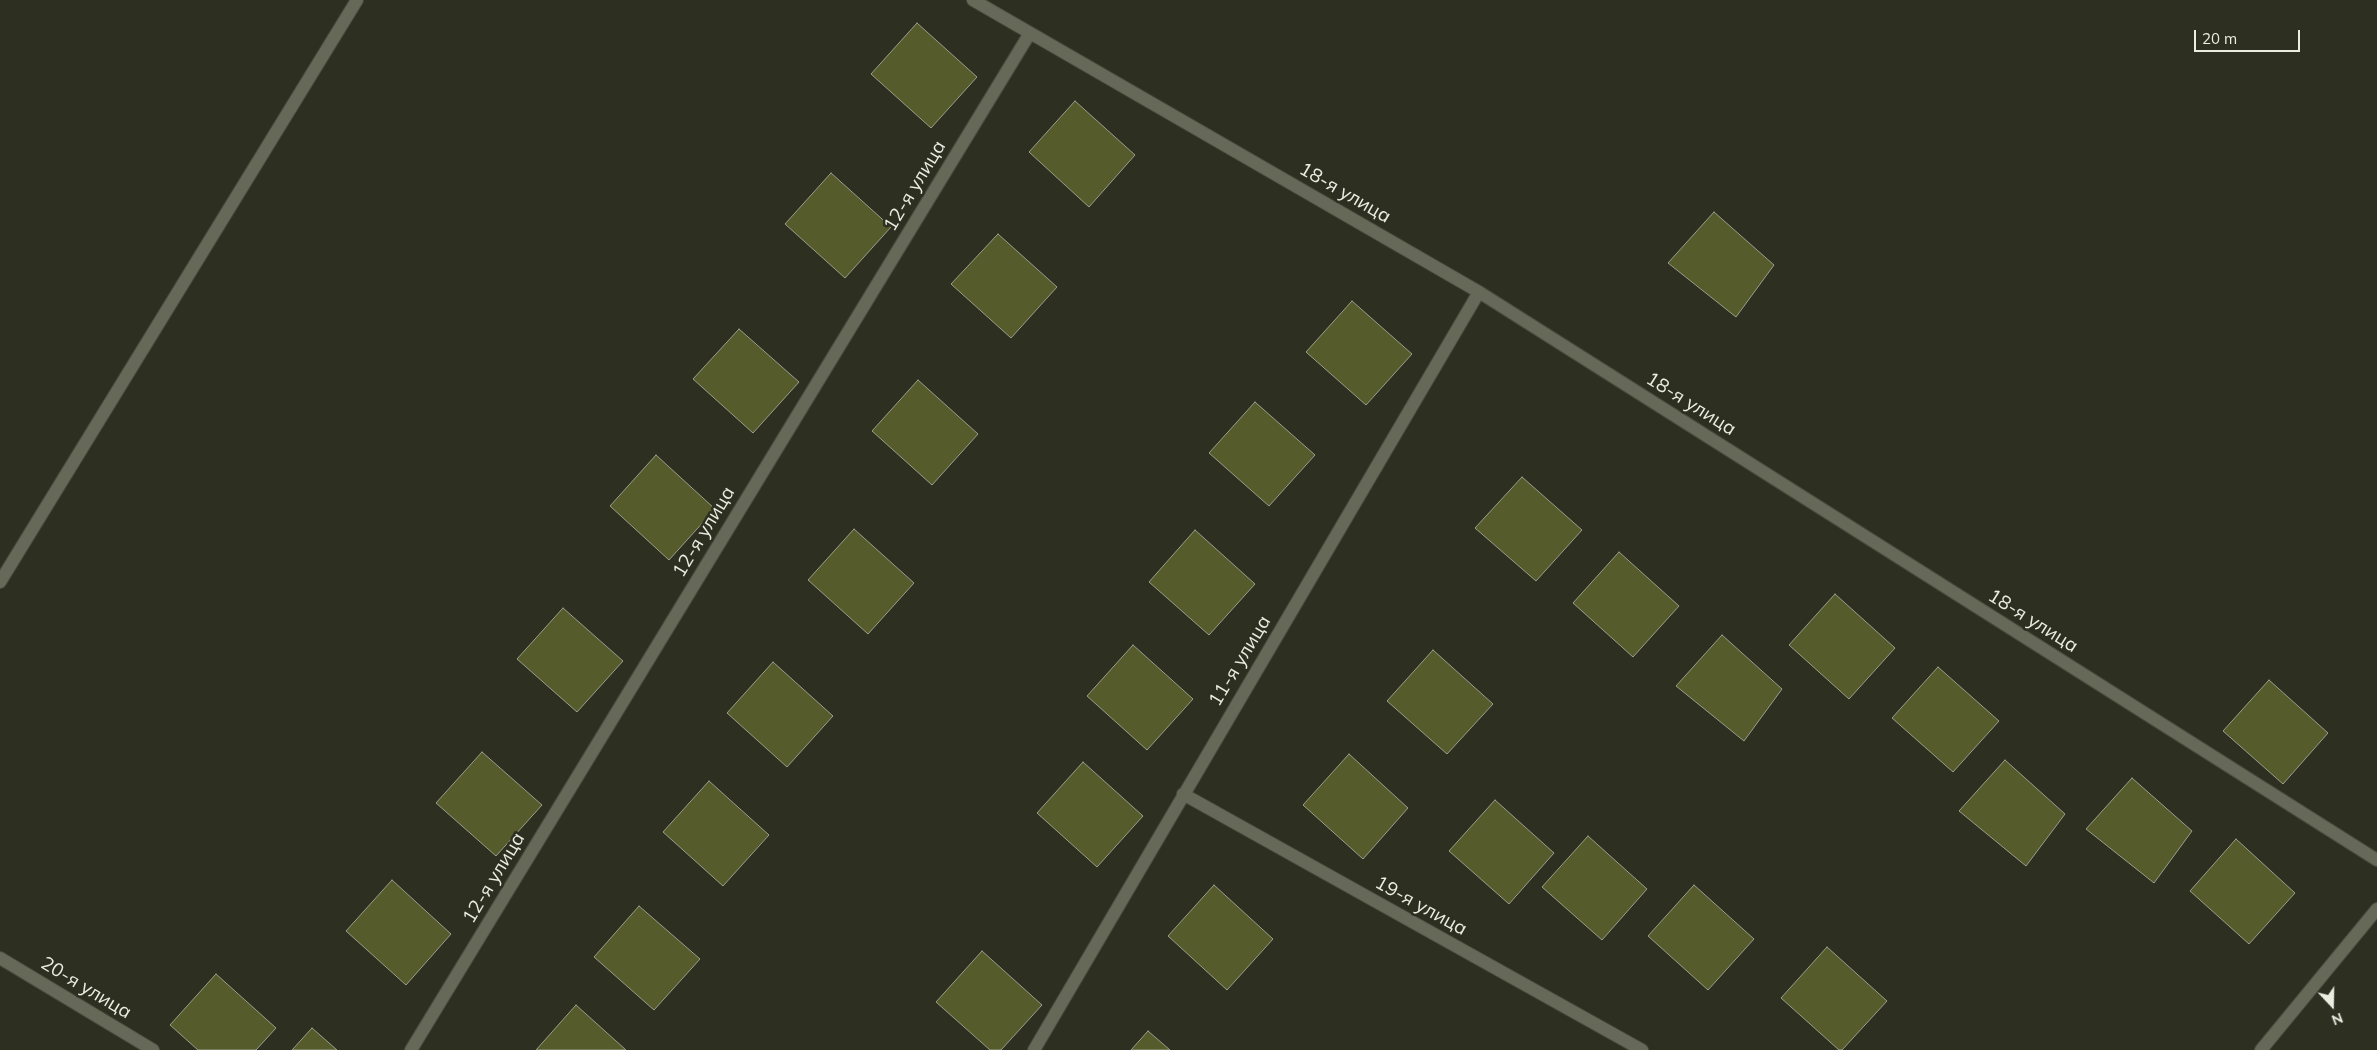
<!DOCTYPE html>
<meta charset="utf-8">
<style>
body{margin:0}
#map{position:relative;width:2377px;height:1050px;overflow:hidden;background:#2d2f20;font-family:Mulish,sans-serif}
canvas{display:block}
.north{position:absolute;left:2307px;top:980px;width:50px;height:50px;-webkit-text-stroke:4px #2d2f20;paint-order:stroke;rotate:159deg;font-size:14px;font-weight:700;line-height:20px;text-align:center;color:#ebede3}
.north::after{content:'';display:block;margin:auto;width:18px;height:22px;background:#ebede3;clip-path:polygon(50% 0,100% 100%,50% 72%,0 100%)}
.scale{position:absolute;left:2194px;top:30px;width:106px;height:22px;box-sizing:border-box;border:2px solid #ebede3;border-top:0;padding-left:6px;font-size:15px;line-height:18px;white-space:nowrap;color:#ebede3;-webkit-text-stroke:4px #2d2f20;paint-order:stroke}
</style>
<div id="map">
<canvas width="2377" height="1050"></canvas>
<div class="north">N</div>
<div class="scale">20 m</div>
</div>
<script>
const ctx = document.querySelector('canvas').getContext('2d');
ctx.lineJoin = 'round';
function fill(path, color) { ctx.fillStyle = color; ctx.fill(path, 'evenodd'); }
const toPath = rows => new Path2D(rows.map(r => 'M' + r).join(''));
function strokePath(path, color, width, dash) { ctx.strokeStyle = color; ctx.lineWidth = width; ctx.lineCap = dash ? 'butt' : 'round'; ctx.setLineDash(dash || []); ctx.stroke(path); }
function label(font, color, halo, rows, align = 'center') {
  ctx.font = font + ' Mulish,sans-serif'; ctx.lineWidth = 5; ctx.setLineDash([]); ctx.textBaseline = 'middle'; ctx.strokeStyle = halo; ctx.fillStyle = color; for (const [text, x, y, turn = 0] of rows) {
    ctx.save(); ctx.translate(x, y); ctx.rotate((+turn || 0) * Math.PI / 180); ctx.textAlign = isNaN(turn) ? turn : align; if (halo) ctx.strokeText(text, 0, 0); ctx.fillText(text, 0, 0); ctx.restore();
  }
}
const building = toPath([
 [917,23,977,77,931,128,871,74,917,23],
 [1075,101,1135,155,1089,207,1029,152,1075,101],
 [831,173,891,227,845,278,785,224,831,173],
 [1714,212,1774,265,1736,317,1668,263,1714,212],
 [998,234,1057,287,1011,338,951,284,998,234],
 [1352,301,1412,354,1366,405,1306,352,1352,301],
 [739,329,799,382,753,433,693,379,739,329],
 [918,380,978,434,932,485,872,431,918,380],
 [1255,402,1315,455,1269,506,1209,453,1255,402],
 [656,455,715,509,669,560,610,506,656,455],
 [1522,477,1582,530,1536,581,1475,528,1522,477],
 [854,529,914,583,868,634,808,580,854,529],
 [1195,530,1255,584,1209,635,1149,582,1195,530],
 [1619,552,1679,606,1633,657,1573,603,1619,552],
 [1835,594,1895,648,1849,699,1789,645,1835,594],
 [563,608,623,661,577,712,517,659,563,608],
 [1722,635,1782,689,1744,741,1676,686,1722,635],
 [1133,645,1193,699,1147,750,1087,696,1133,645],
 [1433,650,1493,704,1447,754,1387,701,1433,650],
 [773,662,833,716,787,767,727,713,773,662],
 [1938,667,1999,721,1953,772,1892,718,1938,667],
 [2269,680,2328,733,2283,784,2223,731,2269,680],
 [482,752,542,805,496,856,436,803,482,752],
 [1349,754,1408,808,1363,859,1303,805,1349,754],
 [2005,760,2065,814,2026,866,1959,811,2005,760],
 [1083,762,1143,816,1097,867,1037,813,1083,762],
 [2132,778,2192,831,2154,883,2086,829,2132,778],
 [709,781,769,835,723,886,663,832,709,781],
 [1495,800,1554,853,1509,904,1449,851,1495,800],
 [1588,836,1647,889,1602,940,1542,887,1588,836],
 [2236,839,2295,893,2249,944,2190,891,2236,839],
 [392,880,451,934,406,985,346,931,392,880],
 [1214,885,1273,939,1227,990,1168,936,1214,885],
 [1694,885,1754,939,1708,990,1648,936,1694,885],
 [639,906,700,959,654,1010,594,957,639,906],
 [1827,947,1887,1001,1842,1050,1839,1050,1781,998,1827,947],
 [982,951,1042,1005,1001,1050,990,1050,936,1002,982,951],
 [216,974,276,1028,256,1050,198,1050,170,1025,216,974],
 [576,1005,626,1050,536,1050,576,1005],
 [312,1028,337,1050,292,1050,312,1028],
 [1148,1031,1170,1050,1131,1050,1148,1031]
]);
const street = toPath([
 [973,0,1479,292,2377,860],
 [0,582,357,0],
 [1183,794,1642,1050],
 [0,958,153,1050],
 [411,1050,1030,33],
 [1034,1050,1479,292],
 [2261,1050,2377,909]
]);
const streetNames = [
 ["12-я улица",915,186,-59],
 ["18-я улица",1345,193,30],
 ["18-я улица",1691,404,32],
 ["12-я улица",704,532,-59],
 ["18-я улица",2033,621,32],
 ["11-я улица",1240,661,-59],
 ["12-я улица",494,878,-59],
 ["19-я улица",1421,906,29],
 ["20-я улица",86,988,31]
];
fill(building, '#565b2c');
strokePath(building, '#9b9e8c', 1);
strokePath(street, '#484a3d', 14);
strokePath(street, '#666958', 12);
label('19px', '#ebede3', '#2d2f20', streetNames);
</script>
